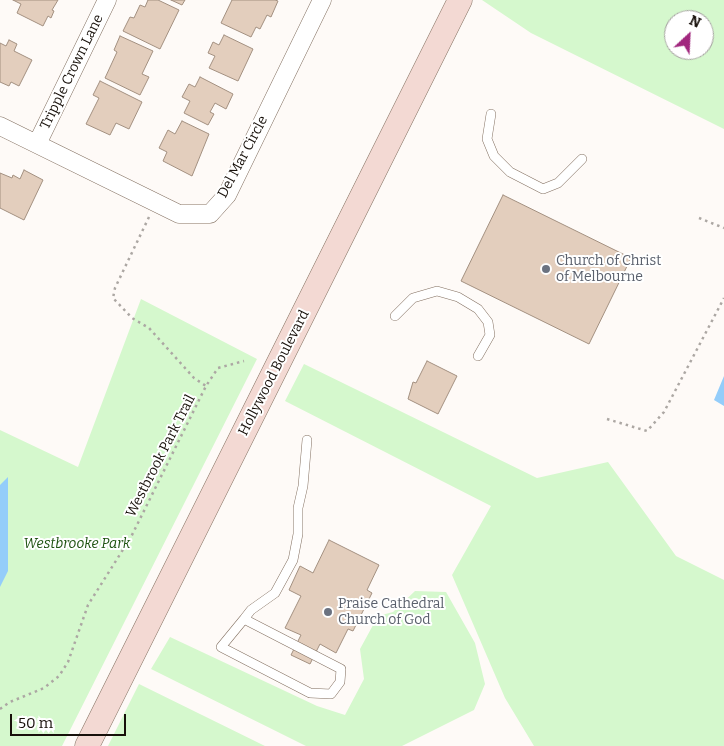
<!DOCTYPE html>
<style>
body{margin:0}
#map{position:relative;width:724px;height:746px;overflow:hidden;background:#fefaf7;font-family:Bitter,serif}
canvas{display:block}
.north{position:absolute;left:664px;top:10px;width:50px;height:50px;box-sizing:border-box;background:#fff;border:1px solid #a29f9d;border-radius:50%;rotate:25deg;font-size:14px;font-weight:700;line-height:20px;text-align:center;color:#17100a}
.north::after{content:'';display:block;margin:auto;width:18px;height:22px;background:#a1277e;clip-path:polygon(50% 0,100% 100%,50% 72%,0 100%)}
.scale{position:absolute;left:10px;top:714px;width:116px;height:22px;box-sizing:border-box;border:2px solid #17100a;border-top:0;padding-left:6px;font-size:15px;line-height:18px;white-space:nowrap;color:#17100a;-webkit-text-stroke:4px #fff;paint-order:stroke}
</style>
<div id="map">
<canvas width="724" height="746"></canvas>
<div class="north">N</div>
<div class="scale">50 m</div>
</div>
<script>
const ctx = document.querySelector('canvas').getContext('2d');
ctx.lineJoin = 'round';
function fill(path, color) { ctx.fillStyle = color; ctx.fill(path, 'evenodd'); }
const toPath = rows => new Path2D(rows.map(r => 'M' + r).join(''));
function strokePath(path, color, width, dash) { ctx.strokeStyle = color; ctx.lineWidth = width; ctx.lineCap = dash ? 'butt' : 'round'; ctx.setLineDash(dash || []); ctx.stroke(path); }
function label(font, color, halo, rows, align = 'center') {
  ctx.font = font + ' Bitter,serif'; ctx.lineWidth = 4; ctx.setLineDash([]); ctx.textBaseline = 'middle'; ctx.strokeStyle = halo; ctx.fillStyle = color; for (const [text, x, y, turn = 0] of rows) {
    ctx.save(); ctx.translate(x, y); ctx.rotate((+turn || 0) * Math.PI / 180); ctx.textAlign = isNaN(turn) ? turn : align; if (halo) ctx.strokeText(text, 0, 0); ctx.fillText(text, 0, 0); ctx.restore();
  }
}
const green = toPath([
 [482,0,724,0,724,129,531,33],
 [674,20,704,20,704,50,674,50],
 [141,299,257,359,62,746,0,746,0,430,78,467],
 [304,364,537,478,608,462,676,556,724,580,724,746,534,746,505,698,452,575,491,506,285,401],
 [415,591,446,592,475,643,485,684,474,710,402,746,306,746,151,669,170,637,317,706,345,715,364,679,360,649,378,616,393,612],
 [139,684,265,746,108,746]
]);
const water = toPath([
 [724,376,724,406,714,400],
 [8,477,8,571,0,587,0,485]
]);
const building = toPath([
 [13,0,58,0,52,10,54,11,51,18,48,16,43,26,17,13,21,4,13,0],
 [148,0,158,0,179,10,160,49,123,31,130,17,134,18,140,5,145,7,148,0],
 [171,0,185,0,182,5,171,0],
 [232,0,275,0,278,1,271,17,267,15,260,29,256,27,251,37,221,23,232,0],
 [224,35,253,49,238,81,209,68,215,56,208,53,213,42,219,45,224,35],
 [120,36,153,51,142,74,149,77,140,95,105,78,117,52,114,50,120,36],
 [9,40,17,44,14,51,32,60,19,86,11,82,9,86,0,82,0,43,6,46,9,40],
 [200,77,233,94,226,109,215,103,210,112,214,114,208,125,184,113,190,101,182,97,189,84,195,87,200,77],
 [100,81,142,102,129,129,116,123,110,135,86,124,99,98,93,95,100,81],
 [182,121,209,134,192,176,163,161,167,152,159,148,168,130,175,134,182,121],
 [24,170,43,180,24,220,0,208,0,173,12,178,13,175,20,179,24,170],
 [503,195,631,258,589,344,461,281,503,195],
 [427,361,457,376,438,414,408,399,413,382,416,383,427,361],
 [329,540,379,565,367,590,372,593,353,631,348,629,336,653,320,644,310,664,291,655,301,635,285,628,301,596,289,590,300,566,313,573,329,540]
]);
const path = toPath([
 [149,217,115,288,113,298,132,318,149,328,194,378,206,386],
 [699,218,724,228],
 [607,419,647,431,664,412,724,298],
 [0,709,10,702,44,688,59,676,68,662,88,605,131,537,206,386,218,368,244,361]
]);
const lane = toPath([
 [491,114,487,139,494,156,510,172,543,189,558,183,582,159],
 [395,316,413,298,437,291,458,297,478,309,488,322,490,335,478,356],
 [244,619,341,669,340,682,331,694,310,693,221,647,244,619,251,610,275,593,293,560,298,534,298,508,303,486,307,440]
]);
const street = toPath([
 [0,126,179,214,210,214,227,195,322,0],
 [37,144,107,0]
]);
const secondary = toPath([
 [87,746,460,0]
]);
const markers = [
 [546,269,5,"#6b7280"],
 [328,612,5,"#6b7280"]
];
const streetNames = [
 ["Tripple Crown Lane",72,72,-64],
 ["Del Mar Circle",243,157,-62],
 ["Hollywood Boulevard",274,373,-63],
 ["Westbrook Park Trail",161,456,-63]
];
const worshipNames = [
 ["Church of Christ",556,261],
 ["of Melbourne",556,277],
 ["Praise Cathedral",338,604],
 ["Church of God",338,620]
];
const parkNames = [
 ["Westbrooke Park",77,544]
];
fill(green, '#d5f8cd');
fill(water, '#94cdfa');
fill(building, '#e3cebd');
strokePath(building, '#a39080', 1);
strokePath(lane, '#837061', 10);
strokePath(street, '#837061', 19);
strokePath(secondary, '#837061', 25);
strokePath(path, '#aca7a3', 2.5, [2.5, 4]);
strokePath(lane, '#fff', 9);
strokePath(street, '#fff', 18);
strokePath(secondary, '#f3d9d3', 24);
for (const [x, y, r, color] of markers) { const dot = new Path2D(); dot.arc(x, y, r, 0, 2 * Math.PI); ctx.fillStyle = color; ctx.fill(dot); strokePath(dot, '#fff', 2); }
label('14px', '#17100a', '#fff', streetNames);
label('14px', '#5b616d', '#fff', worshipNames, 'left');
label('italic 14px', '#1c510e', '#fff', parkNames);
</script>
